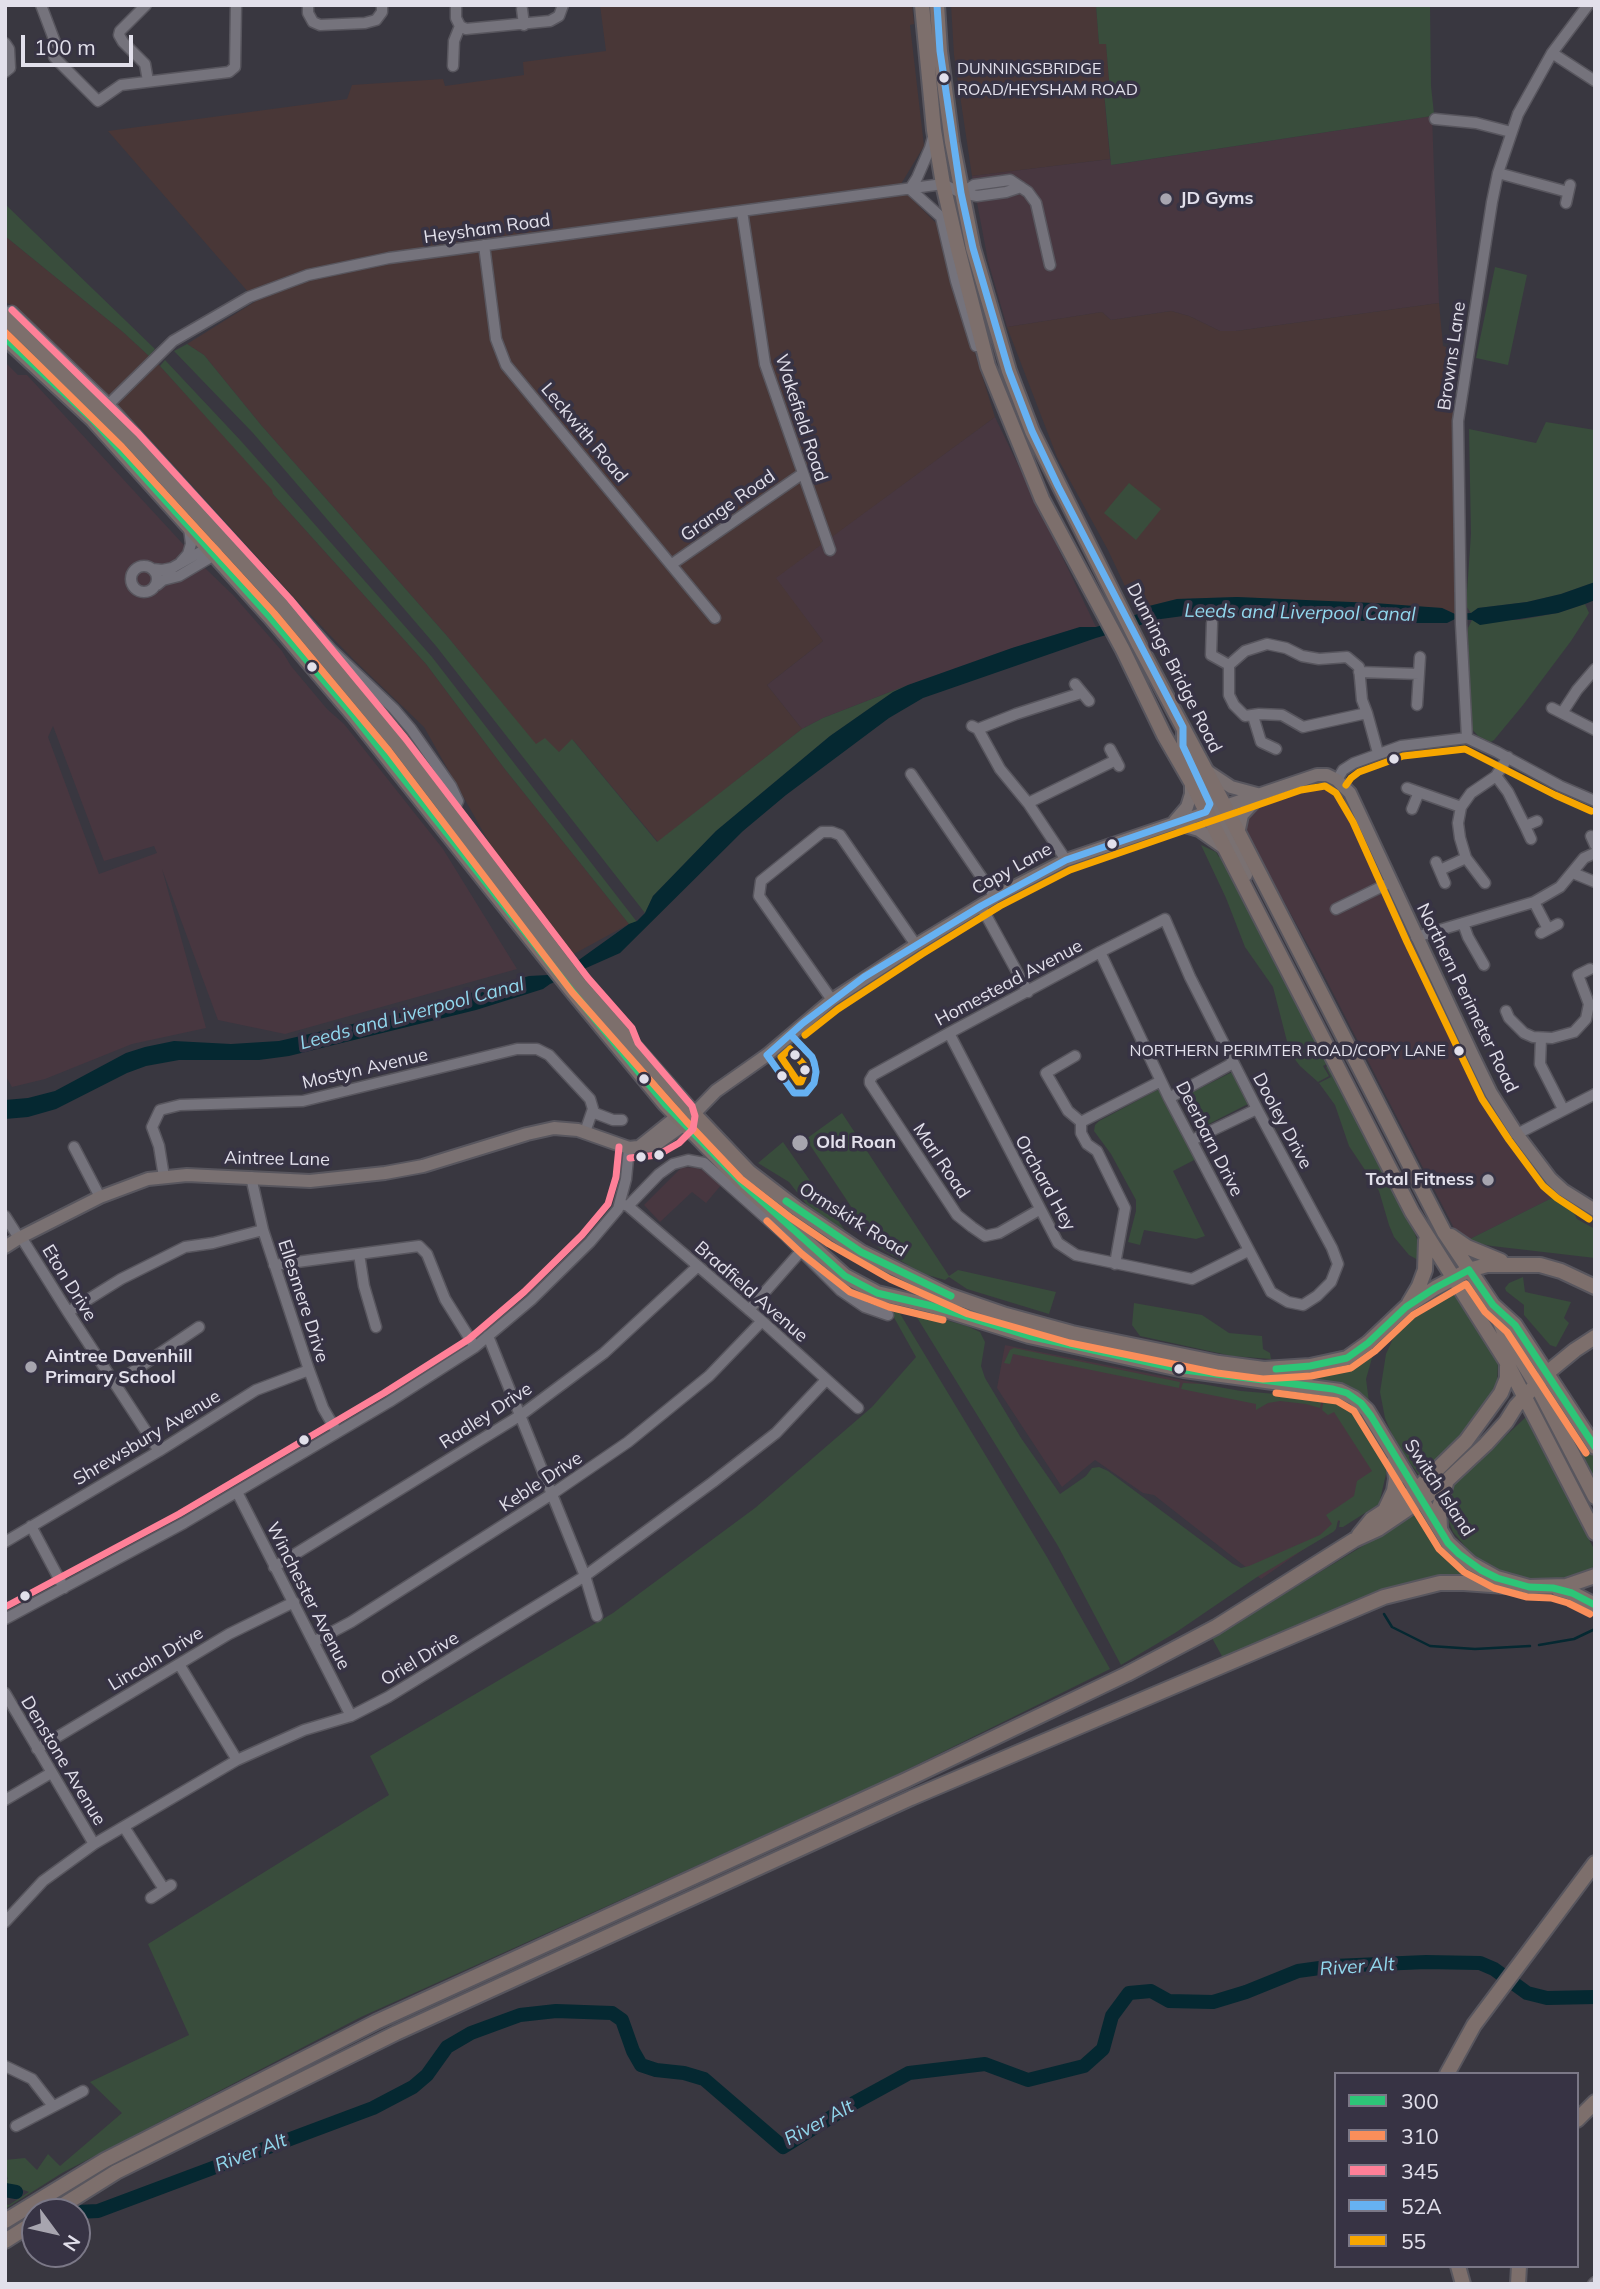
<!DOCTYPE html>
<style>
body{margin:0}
#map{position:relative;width:1600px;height:2289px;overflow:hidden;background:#393740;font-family:Mulish,sans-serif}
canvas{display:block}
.frame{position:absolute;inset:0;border:7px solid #e2e0eb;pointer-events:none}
.legend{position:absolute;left:1334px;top:2072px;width:245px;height:196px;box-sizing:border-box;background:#373344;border:2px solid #7b7887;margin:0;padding:9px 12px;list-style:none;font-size:21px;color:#e2e0eb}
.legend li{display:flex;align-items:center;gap:14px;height:35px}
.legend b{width:35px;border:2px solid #7b7887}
.north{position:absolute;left:21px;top:2198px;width:70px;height:70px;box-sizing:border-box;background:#373344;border:2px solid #7b7887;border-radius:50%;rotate:123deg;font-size:19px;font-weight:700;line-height:28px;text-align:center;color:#e2e0eb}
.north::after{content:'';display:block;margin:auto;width:24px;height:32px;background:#a7a5af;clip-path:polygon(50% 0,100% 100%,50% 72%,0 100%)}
.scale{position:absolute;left:21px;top:35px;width:112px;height:32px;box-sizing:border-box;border:4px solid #e2e0eb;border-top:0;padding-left:9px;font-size:21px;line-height:24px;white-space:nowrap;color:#e2e0eb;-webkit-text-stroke:5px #373344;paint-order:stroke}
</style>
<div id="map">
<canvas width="1600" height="2289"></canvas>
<div class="frame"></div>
<ul class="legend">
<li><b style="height:9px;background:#2dc577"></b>300</li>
<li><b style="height:9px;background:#fa8e5a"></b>310</li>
<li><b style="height:9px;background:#ff8098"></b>345</li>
<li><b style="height:9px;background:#66b1f2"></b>52A</li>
<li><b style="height:9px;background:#f7a600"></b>55</li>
</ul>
<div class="north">N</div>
<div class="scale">100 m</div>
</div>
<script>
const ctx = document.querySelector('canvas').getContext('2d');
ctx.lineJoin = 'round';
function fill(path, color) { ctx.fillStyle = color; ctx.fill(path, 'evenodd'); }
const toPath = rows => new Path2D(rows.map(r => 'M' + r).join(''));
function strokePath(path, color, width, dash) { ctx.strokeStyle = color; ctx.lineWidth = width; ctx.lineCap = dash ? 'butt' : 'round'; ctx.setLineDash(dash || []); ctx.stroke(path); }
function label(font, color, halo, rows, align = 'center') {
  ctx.font = font + ' Mulish,sans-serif'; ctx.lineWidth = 7; ctx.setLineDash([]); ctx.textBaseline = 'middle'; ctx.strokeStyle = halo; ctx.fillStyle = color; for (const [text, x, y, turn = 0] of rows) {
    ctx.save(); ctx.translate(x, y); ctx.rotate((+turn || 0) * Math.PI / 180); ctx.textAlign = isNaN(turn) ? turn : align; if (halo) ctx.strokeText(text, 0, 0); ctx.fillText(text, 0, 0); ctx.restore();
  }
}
const commercial = toPath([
 [1432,116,1439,303,1236,331,1220,331,1189,316,1171,311,1111,320,1102,312,1007,327,988,261,972,176,1110,159,1112,165],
 [5,362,18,375,27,375,206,569,233,595,282,651,291,666,327,709,344,724,443,849,517,969,285,1034,218,1020,162,869,206,1028,132,1044,45,1079,12,1087,5,1075],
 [53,726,104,861,154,846,157,853,99,874,48,737],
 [995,417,1096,627,1080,627,1012,648,908,685,823,718,802,729,767,685,823,641,775,578],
 [1321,789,1339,793,1351,808,1448,1021,1493,1103,1537,1173,1556,1196,1466,1241,1454,1228,1314,956,1244,829,1249,811,1299,793],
 [682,1167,697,1168,708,1172,722,1184,706,1203,692,1192,660,1222,644,1205],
 [1005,1345,1273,1398,1338,1405,1378,1476,1330,1531,1261,1579,1154,1495,1143,1493,1095,1460,1062,1487,997,1388]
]);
const industrial = toPath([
 [600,5,912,5,914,24,910,25,924,146,901,184,910,197,939,226,969,334,995,417,776,578,823,641,767,685,802,729,658,842,573,740,559,752,536,745,447,636,261,425,204,355,187,344,256,301,108,131,347,99,352,85,443,79,445,86,524,75,523,62,606,51],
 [951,5,1096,5,1099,43,1106,43,1110,92,1104,93,1110,159,972,176,954,55],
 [5,236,123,332,160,366,273,490,273,494,426,664,504,768,629,924,572,955,495,853,424,727,353,659,300,604,139,427,17,308,5,302],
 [1439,303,1443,346,1461,351,1453,391,1455,614,1442,608,1237,597,1177,599,1149,606,1138,614,1108,550,1057,457,1007,327,1102,312,1111,320,1171,311,1189,316,1220,331,1236,331]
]);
const green = toPath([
 [1096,5,1430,5,1431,86,1434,114,1432,116,1111,165,1104,92,1110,92,1106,44,1099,44],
 [5,204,155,349,149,356,123,332,5,236],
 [1495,267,1527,275,1508,365,1476,358],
 [187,344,204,355,261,425,447,636,536,744,545,738,559,752,572,739,657,842,802,729,823,718,908,685,893,692,830,736,716,831,653,896,645,913,436,646,253,433,174,351],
 [165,360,241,441,432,657,637,922,629,924,504,768,426,664,273,494,272,490,160,366],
 [1546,422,1595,430,1595,582,1561,594,1527,602,1478,608,1471,613,1466,606,1471,534,1469,429,1536,443],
 [1129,483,1161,509,1136,540,1104,513],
 [1585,604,1589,613,1571,641,1523,705,1494,740,1491,742,1478,736,1472,729,1469,720,1468,628,1472,620,1519,620,1558,613],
 [1201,845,1216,852,1219,857,1222,856,1327,1064,1323,1066,1329,1076,1318,1082,1300,1066,1290,1053,1273,987,1245,947,1226,898],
 [1328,1065,1415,1234,1420,1247,1418,1260,1409,1255,1394,1237,1389,1225,1379,1191,1349,1146,1335,1105,1319,1083,1331,1077,1326,1067],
 [1234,1071,1250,1103,1203,1127,1195,1126,1184,1101,1185,1096],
 [1161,1088,1198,1158,1173,1171,1205,1236,1196,1239,1144,1230,1140,1245,1128,1242,1136,1211,1136,1200,1111,1154,1094,1131,1095,1125,1099,1121],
 [842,1113,949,1276,958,1270,1056,1292,1049,1314,967,1289,949,1277,945,1280,921,1273,878,1247,806,1139],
 [783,1142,846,1232,807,1205,789,1182,758,1163],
 [1556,1196,1571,1208,1577,1219,1595,1229,1595,1258,1492,1246,1466,1241],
 [1523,1277,1525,1292,1571,1302,1564,1318,1569,1323,1556,1347,1550,1345,1524,1315,1524,1305,1506,1291,1505,1288,1509,1283],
 [1451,1288,1484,1334,1498,1362,1497,1385,1485,1406,1442,1456,1421,1478,1396,1444,1385,1418,1380,1392,1386,1354,1397,1330,1421,1305],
 [1134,1303,1202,1315,1229,1333,1262,1336,1263,1349,1270,1353,1271,1359,1232,1356,1140,1336,1132,1325],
 [887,1305,896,1307,1047,1557,1110,1669,880,1783,361,2017,62,2173,5,2209,5,2204,9,2205,29,2192,21,2189,22,2187,20,2189,5,2186,5,2180,8,2179,5,2171,5,2160,25,2158,37,2170,48,2154,60,2166,122,2113,90,2082,189,2035,148,1944,389,1795,370,1756,613,1613,755,1508,872,1407,916,1357],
 [913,1311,967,1326,980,1332,985,1342,981,1366,985,1378,1021,1438,1060,1494,1086,1476,1092,1468,1099,1467,1108,1471,1233,1564,1241,1568,1249,1566,1320,1535,1332,1524,1326,1515,1354,1496,1357,1481,1372,1471,1334,1412,1328,1415,1322,1410,1324,1398,1343,1404,1355,1412,1366,1425,1387,1470,1379,1504,1343,1527,1339,1527,1340,1521,1338,1520,1336,1529,1333,1532,1257,1577,1175,1633,1121,1665,1058,1546],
 [1376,1344,1366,1379,1369,1402,1354,1392,1277,1375,1321,1371,1348,1365],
 [1014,1348,1180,1382,1179,1388,1013,1354,1010,1364,1004,1363,1010,1350],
 [1183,1383,1202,1384,1241,1391,1322,1398,1320,1408,1306,1404,1280,1401,1268,1403,1256,1410,1256,1404,1181,1389],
 [1559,1415,1566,1415,1571,1422,1595,1459,1595,1483],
 [1526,1417,1595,1551,1595,1564,1591,1569,1556,1580,1524,1579,1499,1572,1474,1557,1453,1532,1445,1512,1450,1488],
 [1420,1511,1445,1551,1473,1576,1421,1579,1379,1592,1223,1658,1212,1638]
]);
const water = toPath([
 [1595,582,1595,600,1585,604,1558,613,1480,625,1472,620,1455,619,1447,623,1413,623,1198,614,1161,619,1096,638,923,698,889,718,786,795,743,831,620,953,550,984,543,989,476,1010,289,1056,259,1060,179,1060,146,1066,127,1073,56,1109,28,1117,5,1119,5,1100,28,1098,55,1091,126,1053,145,1047,174,1041,231,1044,279,1041,409,1011,529,976,548,975,576,962,629,924,637,921,645,913,653,896,716,831,830,736,893,692,908,685,1012,648,1080,627,1096,627,1138,614,1149,606,1177,599,1237,597,1374,603,1442,608,1455,614,1471,613,1478,608,1527,602,1561,594]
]);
const stream = toPath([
 [1384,1614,1392,1627,1430,1646,1475,1649,1530,1646],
 [1539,1645,1574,1639,1595,1629]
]);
const river = toPath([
 [5,2190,16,2192],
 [77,2212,98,2211,373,2108,413,2087,427,2075,447,2047,471,2033,520,2015,556,2011,612,2013,622,2020,633,2051,641,2065,656,2070,684,2073,704,2079,783,2147,854,2103,909,2073,985,2064,1028,2080,1084,2066,1103,2049,1112,2016,1129,1993,1151,1991,1169,2001,1213,2002,1246,1992,1298,1971,1334,1966,1426,1962,1480,1963,1494,1969,1527,1993,1547,1998,1595,1997]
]);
const minor = toPath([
 [41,5,55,42],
 [146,5,120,31,119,35,123,42,145,64,148,81],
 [308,5,308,13,313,22,320,25,365,23,376,20,382,12,382,5],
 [456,5,456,18,460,26,466,29,550,21,559,16,563,5],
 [522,9,524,25],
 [5,43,9,49,10,68,5,72],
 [1552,53,1595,81],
 [54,57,98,101,121,85,229,72,235,67,236,5],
 [453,66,454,41,460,26],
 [1435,119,1476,123,1511,132],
 [933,137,930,148,917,178,910,189,941,217,956,281,976,346],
 [1498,173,1568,192],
 [961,193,974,185,1010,180,1028,192,1036,203,1050,265],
 [1566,203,1570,185],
 [742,211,765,364,830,550],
 [484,245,496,339,506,365,715,618],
 [5,313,12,311,109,404,332,650,394,709,411,729,451,786,458,801,451,815],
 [109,404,173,341,249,297,308,275,389,258,943,184,961,193,977,196,1006,192,1021,187],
 [181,562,188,554,191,544,189,528],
 [672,564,802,474],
 '131 579a13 13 0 1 1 26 0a13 13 0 1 1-26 0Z',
 [153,569,162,570,172,568,211,546],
 [157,585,163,580,179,576,206,560,215,554,217,549],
 [1212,623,1211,655,1229,665],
 [1359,672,1419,674],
 [349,678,361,689,377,694],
 [1075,684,1089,701],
 [1417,705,1420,657],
 [1552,708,1595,730],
 [1367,713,1303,727,1282,715,1259,714,1245,716,1234,705,1229,695,1229,665,1245,651,1267,644,1286,648,1302,656,1319,659,1347,657,1359,667,1362,700,1367,713,1378,753],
 [1562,713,1577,690,1595,669],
 [1253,716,1261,742,1276,749],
 [972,726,978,729,1016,714,1081,693],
 [978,729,1000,769,1028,803,1066,860],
 [1467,738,1461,624,1458,421,1492,202,1498,173,1518,114,1552,53,1588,5],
 [1110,749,1119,766],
 [911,774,995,897],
 [1496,776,1508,792,1525,826,1537,821],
 [1337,780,1343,770,1354,763,1401,746,1467,738,1497,752,1560,786,1595,801],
 [445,781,447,796,444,805,446,821,463,843],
 [1407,788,1461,807],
 [1028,803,1116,760],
 [1412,809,1419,792],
 [1525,826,1531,839],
 [1591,836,1595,845],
 [1436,862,1445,883],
 [1440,870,1466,858],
 [1573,873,1595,882],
 [1485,883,1466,858,1460,838,1458,823,1461,807,1471,793,1496,776,1508,757],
 [1534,902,1548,929],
 [981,906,1028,992],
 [1336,909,1391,882],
 [1463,923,1468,937,1484,965],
 [1541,933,1558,924],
 [1416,937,1534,902,1560,887,1584,858,1595,853],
 [832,1000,759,896,761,881,822,832,832,832,840,835,916,945],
 [1506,1011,1509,1018,1524,1033,1533,1037,1552,1038,1574,1032,1586,1019,1589,1004,1578,975,1590,969],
 [949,1033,1058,1243,1076,1255,1192,1279,1248,1251],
 [1541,1038,1540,1064,1563,1109],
 [1075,1056,1046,1073,1068,1111,1081,1122],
 [1169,1098,1233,1063],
 [592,1112,613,1120,622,1120],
 [1517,1134,1595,1094],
 [1192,1140,1257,1109],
 [74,1147,100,1197],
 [164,1177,159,1146,152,1127,160,1110,180,1105,303,1101,517,1049,537,1049,549,1055,590,1099,593,1109,585,1132],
 [251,1177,263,1230,309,1370,323,1408,337,1432],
 [621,1204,628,1206,762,1321,858,1408],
 [628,1206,659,1174,673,1164,688,1160,704,1163,786,1236,840,1290,865,1307,888,1315],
 [1039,1210,999,1233,985,1236,972,1227,957,1215,870,1083,870,1080,873,1075,949,1033,1100,952,1165,919,1190,977,1257,1109,1332,1248,1338,1264,1331,1282,1317,1296,1303,1305,1288,1302,1271,1292,1169,1098,1100,952],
 [5,1216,19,1238],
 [21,1237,68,1312,159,1451],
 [359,1254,364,1286,376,1327],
 [1115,1264,1125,1208,1097,1151,1087,1144,1081,1133,1081,1122,1161,1081],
 [274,1265,419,1246,427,1254,445,1299,475,1347],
 [749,1310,801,1251],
 [68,1312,121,1279,185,1247,213,1243,263,1230],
 [488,1336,585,1576,597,1616],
 [116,1383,199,1327],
 [237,1492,351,1716],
 [31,1526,64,1588],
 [5,1542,159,1451,256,1390,309,1370],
 [274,1567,521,1415,604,1353,698,1266],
 [5,1619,184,1523,389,1402,475,1347,531,1300,590,1242,618,1209,626,1179,629,1148],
 [315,1641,351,1622,552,1494,628,1442,709,1376,762,1321],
 [179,1664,237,1760],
 [5,1693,94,1844],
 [37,1749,229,1634,294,1602],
 [5,1800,51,1773],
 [124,1827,164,1889],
 [151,1898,171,1885],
 [5,1922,43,1881,94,1844,237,1760,304,1730,351,1716,388,1697,585,1576,713,1482,776,1433,826,1380],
 [5,2066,32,2079,53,2106],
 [16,2126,83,2091],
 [1593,2284,1595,2282]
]);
const major = toPath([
 [1183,729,1183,746,1210,802,1206,812],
 [1207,771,1231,787,1257,794],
 [1224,806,1220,811,1219,818,1246,875],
 [1175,821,1187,807,1191,794,1191,782],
 [1175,823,1199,830,1223,847],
 [1238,834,1242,815,1259,797],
 [639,1147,684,1111],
 [5,1247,19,1238,100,1197,148,1179,187,1175,310,1181,385,1173,423,1166,527,1134,554,1128,578,1130,629,1148,655,1145,683,1125,716,1091,767,1055,832,1000,916,945,995,897,1066,860,1317,775,1327,775,1337,780,1350,793,1473,1056,1491,1093,1517,1134,1551,1179,1563,1190,1595,1210]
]);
const highway = toPath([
 [922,5,934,130,943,184,958,249,988,366,1042,499,1123,650,1164,735,1191,782,1412,1212,1506,1361,1595,1533],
 [937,5,940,51,952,142,973,248,1009,371,1032,431,1139,645,1219,795,1444,1232,1493,1305,1515,1325,1595,1447],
 [5,317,130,440,282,606,397,744,580,985,694,1114,749,1172,797,1209,861,1252,948,1295,1006,1315,1072,1333,1219,1363,1264,1369,1310,1366,1347,1358,1368,1343,1406,1307,1435,1288,1469,1270,1487,1265,1540,1265,1561,1271,1595,1287],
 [5,338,93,420,270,617,354,716,571,990,665,1104,745,1186,845,1276,877,1293,932,1306,1029,1336,1184,1370,1340,1391,1354,1398,1367,1410,1448,1543,1470,1563,1497,1578,1529,1587,1566,1586,1595,1576],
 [1451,1236,1467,1247,1501,1261],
 [1409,1303,1419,1286,1425,1270,1426,1240],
 [1495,1310,1504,1332,1536,1384,1595,1497],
 [1386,1508,1394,1491,1396,1479,1394,1461],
 [1440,1528,1439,1508,1446,1483],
 [1359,1535,1372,1519,1415,1491,1466,1441,1501,1393,1507,1378,1507,1366],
 [1558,1589,1572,1593,1595,1605],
 [1447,2074,1474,2025,1595,1863],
 [1577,2120,1595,2102],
 [52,2212,116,2172,396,2033,911,1798,1384,1597,1440,1583,1464,1583,1505,1586],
 [5,2221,105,2160,376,2022,906,1780,1127,1674,1216,1627,1354,1540,1378,1529,1440,1487,1486,1444,1506,1422,1516,1406,1547,1373,1575,1350,1595,1337],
 [5,2241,35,2222],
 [1458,2266,1463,2284],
 [1518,2284,1519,2266]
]);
const bus1 = toPath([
 [5,338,93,420,270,617,354,716,571,990,665,1104,745,1186,845,1276,877,1293,932,1306,1029,1336,1184,1370,1333,1389,1347,1393,1361,1403,1371,1416,1448,1543,1459,1554,1481,1570,1497,1578,1529,1587,1553,1588,1572,1593,1595,1605],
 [786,1201,861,1252,951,1296],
 [1469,1270,1493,1305,1515,1325,1595,1447],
 [1276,1369,1310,1366,1347,1358,1368,1343,1406,1307,1435,1288,1469,1270]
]);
const bus2 = toPath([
 [5,332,122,447,274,613,389,751,572,992,686,1121,741,1179,791,1218,829,1244,890,1279,968,1314,1070,1343,1217,1373,1263,1379,1311,1376,1351,1368,1375,1351,1413,1315,1466,1284,1485,1312,1507,1332,1586,1453],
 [767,1221,802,1254,850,1292,889,1307,943,1320],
 [1276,1393,1337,1401,1354,1411,1439,1549,1464,1572,1494,1588,1527,1597,1551,1598,1568,1603,1590,1614]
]);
const bus3 = toPath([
 [12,310,138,433,290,599,405,738,588,978,632,1028,638,1043,692,1106,695,1116,693,1129,679,1143,658,1155,630,1158],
 [5,1607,179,1514,384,1393,469,1339,524,1292,582,1235,608,1204,616,1177,619,1147]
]);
const bus4 = toPath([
 [791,1035,812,1057,814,1062,816,1072,814,1083,806,1093,794,1093,767,1055,803,1023,864,977,981,906,1066,860,1206,812,1210,804,1183,746,1183,727,1058,486,1032,431,1009,371,973,248,961,193,940,51,937,5]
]);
const bus5 = toPath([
 [1346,785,1351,778,1359,772,1403,756,1465,749,1555,795,1591,811],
 [805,1035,838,1009,922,954,1000,906,1070,870,1301,790,1325,786,1336,793,1353,822,1407,942,1482,1099,1509,1140,1543,1186,1557,1198,1589,1219],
 [790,1049,804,1065,805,1072,801,1082,798,1082,781,1057,790,1049]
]);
const markers = [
 [944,78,6,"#e2e0eb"],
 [1166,199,7,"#a7a5af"],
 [312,667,6,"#e2e0eb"],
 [1394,759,6,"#e2e0eb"],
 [1112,844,6,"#e2e0eb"],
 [1459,1051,6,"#e2e0eb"],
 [795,1055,6,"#e2e0eb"],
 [805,1070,6,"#e2e0eb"],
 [782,1076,6,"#e2e0eb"],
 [644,1079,6,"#e2e0eb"],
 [800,1143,9,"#a7a5af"],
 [659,1155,6,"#e2e0eb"],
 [641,1157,6,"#e2e0eb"],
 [1488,1180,7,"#a7a5af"],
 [31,1367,7,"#a7a5af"],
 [1179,1369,6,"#e2e0eb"],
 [304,1440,6,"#e2e0eb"],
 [25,1596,6,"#e2e0eb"]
];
const busNames = [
 ["DUNNINGSBRIDGE",957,69],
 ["ROAD/HEYSHAM ROAD",957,90],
 ["NORTHERN PERIMTER ROAD/COPY LANE",1446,1051,"right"]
];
const poiNames = [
 ["JD Gyms",1180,199],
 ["Old Roan",816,1143],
 ["Total Fitness",1474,1180,"right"],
 ["Aintree Davenhill",45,1357],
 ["Primary School",45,1378]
];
const streetNames = [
 ["Heysham Road",487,229,-8],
 ["Browns Lane",1452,356,-82],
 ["Wakefield Road",801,418,72],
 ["Leckwith Road",584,433,50],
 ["Grange Road",728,506,-35],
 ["Dunnings Bridge Road",1174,668,63],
 ["Copy Lane",1012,869,-29],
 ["Homestead Avenue",1009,983,-28],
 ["Northern Perimeter Road",1467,998,64],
 ["Mostyn Avenue",365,1069,-13],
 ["Dooley Drive",1282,1121,62],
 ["Deerbarn Drive",1209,1139,63],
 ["Aintree Lane",277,1159,1],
 ["Marl Road",941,1161,56],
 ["Orchard Hey",1045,1183,61],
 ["Ormskirk Road",853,1220,32],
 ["Eton Drive",69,1283,58],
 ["Bradfield Avenue",751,1292,41],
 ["Ellesmere Drive",303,1301,72],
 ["Radley Drive",486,1416,-33],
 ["Shrewsbury Avenue",147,1438,-31],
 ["Keble Drive",541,1482,-33],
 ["Switch Island",1439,1488,57],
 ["Winchester Avenue",308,1596,63],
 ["Lincoln Drive",156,1659,-31],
 ["Oriel Drive",420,1659,-31],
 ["Denstone Avenue",63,1761,59]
];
const waterNames = [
 ["Leeds and Liverpool Canal",1300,613,1],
 ["Leeds and Liverpool Canal",412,1014,-15],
 ["River Alt",1357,1967,-4],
 ["River Alt",819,2123,-28],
 ["River Alt",251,2153,-21]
];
fill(commercial, '#483740');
fill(industrial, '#493737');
fill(green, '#394d3c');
fill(water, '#052831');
strokePath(stream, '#052831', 2.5);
strokePath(river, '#052831', 14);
strokePath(minor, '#58565e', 13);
strokePath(major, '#58565e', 16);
strokePath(highway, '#58565e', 18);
strokePath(minor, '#75737c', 10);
strokePath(major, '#7a7172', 12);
strokePath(highway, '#7d6f6c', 14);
strokePath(bus1, '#2dc577', 7);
strokePath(bus2, '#fa8e5a', 7);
strokePath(bus3, '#ff8098', 7);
strokePath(bus4, '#66b1f2', 7);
strokePath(bus5, '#f7a600', 7);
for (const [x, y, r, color] of markers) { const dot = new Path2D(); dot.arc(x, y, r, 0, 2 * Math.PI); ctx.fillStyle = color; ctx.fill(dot); strokePath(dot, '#373344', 2.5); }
label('16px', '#e2e0eb', '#373344', busNames, 'left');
label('bold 18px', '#e2e0eb', '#373344', poiNames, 'left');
label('18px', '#e2e0eb', '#373344', streetNames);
label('italic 19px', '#92d8ee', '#373344', waterNames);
</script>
